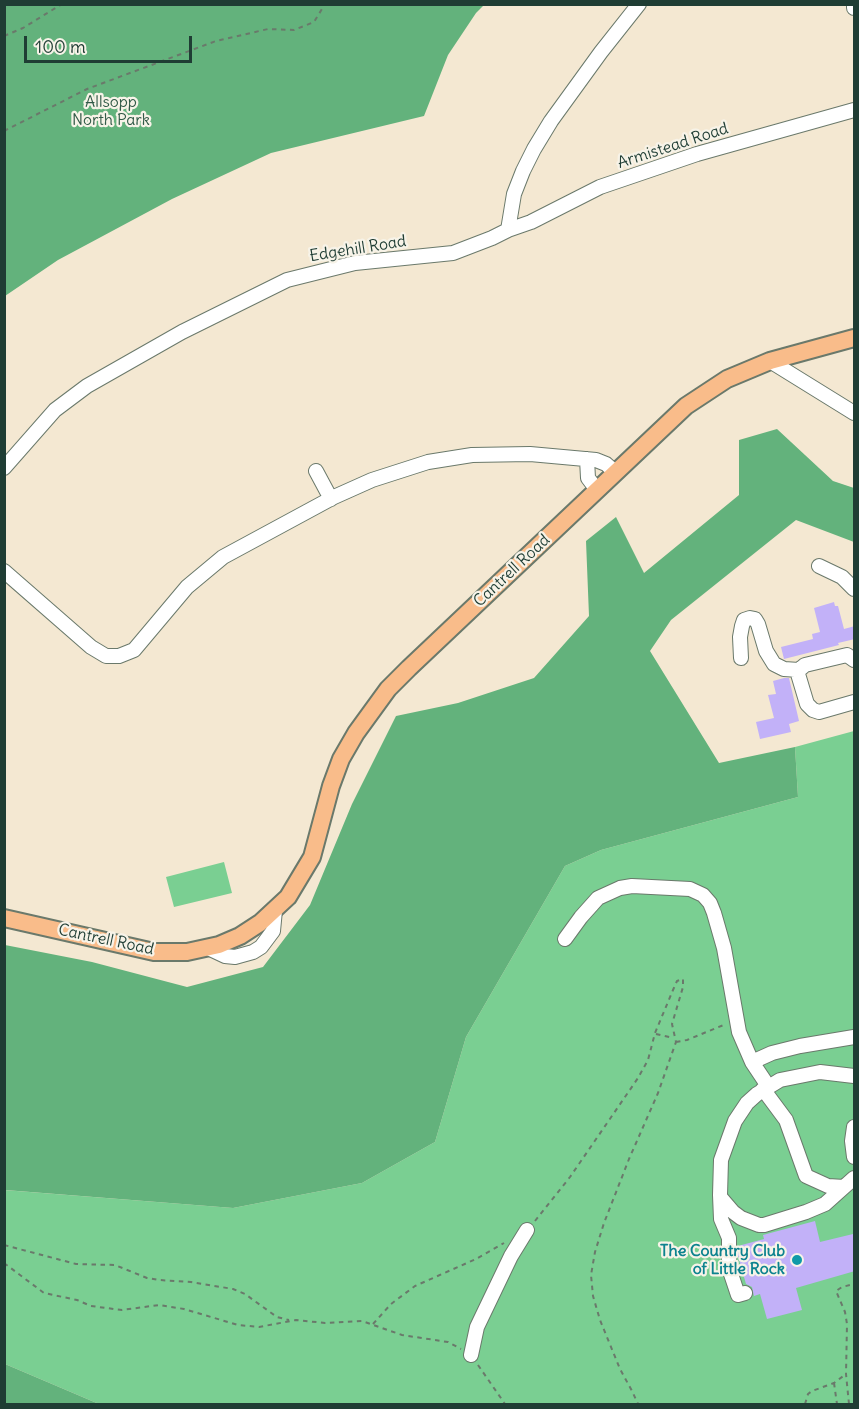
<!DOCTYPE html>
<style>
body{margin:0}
#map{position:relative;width:859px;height:1409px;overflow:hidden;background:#f4e8d2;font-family:Delius,sans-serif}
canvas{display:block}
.frame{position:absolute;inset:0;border:6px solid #1f3d34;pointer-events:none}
.scale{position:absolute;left:24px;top:36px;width:168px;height:27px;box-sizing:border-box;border:3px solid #1f3d34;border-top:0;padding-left:8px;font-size:18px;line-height:21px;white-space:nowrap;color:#1f3d34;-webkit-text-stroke:4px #f7f3e8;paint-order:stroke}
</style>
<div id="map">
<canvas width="859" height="1409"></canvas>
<div class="frame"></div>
<div class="scale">100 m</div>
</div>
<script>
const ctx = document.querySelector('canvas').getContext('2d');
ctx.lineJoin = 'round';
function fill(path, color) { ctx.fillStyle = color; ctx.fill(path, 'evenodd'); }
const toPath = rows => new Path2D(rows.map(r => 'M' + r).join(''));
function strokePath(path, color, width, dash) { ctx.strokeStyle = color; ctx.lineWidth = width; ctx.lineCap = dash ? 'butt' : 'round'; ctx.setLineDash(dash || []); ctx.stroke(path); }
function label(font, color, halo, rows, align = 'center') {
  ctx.font = font + ' Delius,sans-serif'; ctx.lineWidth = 4.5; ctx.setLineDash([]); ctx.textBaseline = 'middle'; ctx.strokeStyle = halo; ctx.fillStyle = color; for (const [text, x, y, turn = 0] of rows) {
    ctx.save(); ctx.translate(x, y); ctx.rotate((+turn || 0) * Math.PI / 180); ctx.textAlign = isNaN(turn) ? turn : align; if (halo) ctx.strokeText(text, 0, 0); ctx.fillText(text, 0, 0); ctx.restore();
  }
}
const green = toPath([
 [854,731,854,1404,99,1404,5,1364,4,1190,233,1208,362,1183,435,1142,466,1037,565,866,601,850,798,797,795,747],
 [224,862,232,893,174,907,166,877]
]);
const forest = toPath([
 [5,4,484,4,484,5,476,13,448,55,424,116,271,153,172,199,58,260,5,296],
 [777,429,833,481,854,488,854,542,796,520,671,620,650,651,719,763,795,747,798,797,601,850,565,866,466,1037,435,1142,362,1183,233,1208,5,1190,5,945,92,962,187,987,263,967,310,905,352,804,396,716,458,703,534,678,589,616,586,541,616,517,644,573,739,495,739,440],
 [5,1364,99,1404,5,1404]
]);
const building = toPath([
 [834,602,835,606,838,606,844,629,855,626,855,639,838,643,839,645,784,659,781,647,813,639,812,634,820,632,814,608],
 [784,678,789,678,799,721,789,724,791,732,760,739,756,722,774,718,768,695,776,694,773,681],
 [815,1221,820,1242,853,1234,855,1240,855,1271,796,1288,802,1310,767,1319,760,1294,754,1296,752,1287,746,1284,738,1256,738,1246,764,1239,763,1235]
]);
const path = toPath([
 [4,36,23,28,62,4],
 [4,131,87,89,216,41,268,29,294,30,314,22,325,4],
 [656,1034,673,1038],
 [676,1042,687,1040,726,1024],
 [535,1221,570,1177,638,1078,648,1060,655,1033,673,990,677,981,683,979,683,987,672,1024,676,1042,658,1093,629,1159,604,1223,595,1252,591,1275,593,1296,600,1320,620,1369,632,1391,638,1404],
 [4,1245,76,1264,115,1265,147,1278,159,1280,191,1282,233,1289,245,1294,277,1317,289,1320],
 [4,1263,44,1293,77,1300,91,1306,122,1310,159,1305,184,1309,238,1325,259,1327,296,1320,325,1323,362,1321,402,1335,448,1342,461,1349],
 [373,1324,391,1304,415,1286,476,1259,504,1243],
 [478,1365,505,1404],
 [834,1383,837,1404],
 [805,1404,808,1394,812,1391,834,1383,846,1374],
 [849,1404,846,1374,847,1324,845,1312,836,1291,842,1287,854,1284]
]);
const minor = toPath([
 [854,4,854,8],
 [508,230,531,222,600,187,697,154,854,110],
 [770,361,854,413],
 [587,459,588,478,597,490],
 [4,468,55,410,87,386,182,332,287,280,355,263,453,253,492,238,508,230,514,194,523,171,534,149,551,121,601,52,639,4],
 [316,471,331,499],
 [819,566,842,577,854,589],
 [4,571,91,647,106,656,119,656,134,650,187,587,223,557,334,497,372,480,428,462,472,455,530,454,596,460,606,464,615,472],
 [741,658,740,637,742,626,744,620,750,618,755,619,758,624,766,651,774,664,784,669,799,670],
 [854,660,847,655,805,665,799,670,798,674,807,704,813,710,819,712,854,702],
 [565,939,581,917,598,898,620,888,632,886,690,889,703,895,710,903,714,913,724,948,739,1032,752,1062,768,1086],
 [208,948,225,956,235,957,253,952,261,947,273,931,275,910],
 [752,1062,772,1053,800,1046,854,1037],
 [763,1089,786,1120,806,1176,828,1186,844,1187],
 [854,1127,852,1141,854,1157],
 [721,1198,733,1212,741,1218,759,1225,764,1225,806,1212,825,1204,854,1178],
 [745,1293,738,1295,729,1268,729,1238,721,1219,720,1195,721,1160,735,1121,747,1103,757,1094,780,1080,820,1072,854,1076],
 [471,1355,477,1327,511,1256,527,1230]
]);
const major = toPath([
 [4,918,154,952,187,952,219,945,240,936,260,923,288,897,312,857,331,786,341,759,356,733,388,689,409,668,686,406,727,379,770,361,854,338]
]);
const markers = [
 [797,1260,6,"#0f9aa8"]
];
const parkNames = [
 ["Allsopp",111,102],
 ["North Park",111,120]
];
const streetNames = [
 ["Armistead Road",673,146,-18],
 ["Edgehill Road",358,249,-9],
 ["Cantrell Road",512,571,-43],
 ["Cantrell Road",106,940,12]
];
const cultureNames = [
 ["The Country Club",785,1251],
 ["of Little Rock",785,1269]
];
fill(green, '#7acf92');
fill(forest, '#63b27c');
fill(building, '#c2b1f8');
strokePath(minor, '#6a796b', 16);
strokePath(major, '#6a796b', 20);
strokePath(path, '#6a796b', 2, [4.5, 4.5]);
strokePath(minor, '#fff', 14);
strokePath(major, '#f9bc8a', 16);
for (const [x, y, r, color] of markers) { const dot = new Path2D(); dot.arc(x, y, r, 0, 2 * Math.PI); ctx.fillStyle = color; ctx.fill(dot); strokePath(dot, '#f7f3e8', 2); }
label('16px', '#315a47', '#f7f3e8', parkNames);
label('16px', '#1f3d34', '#f7f3e8', streetNames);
label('bold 16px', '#0d838f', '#f7f3e8', cultureNames, 'right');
</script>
